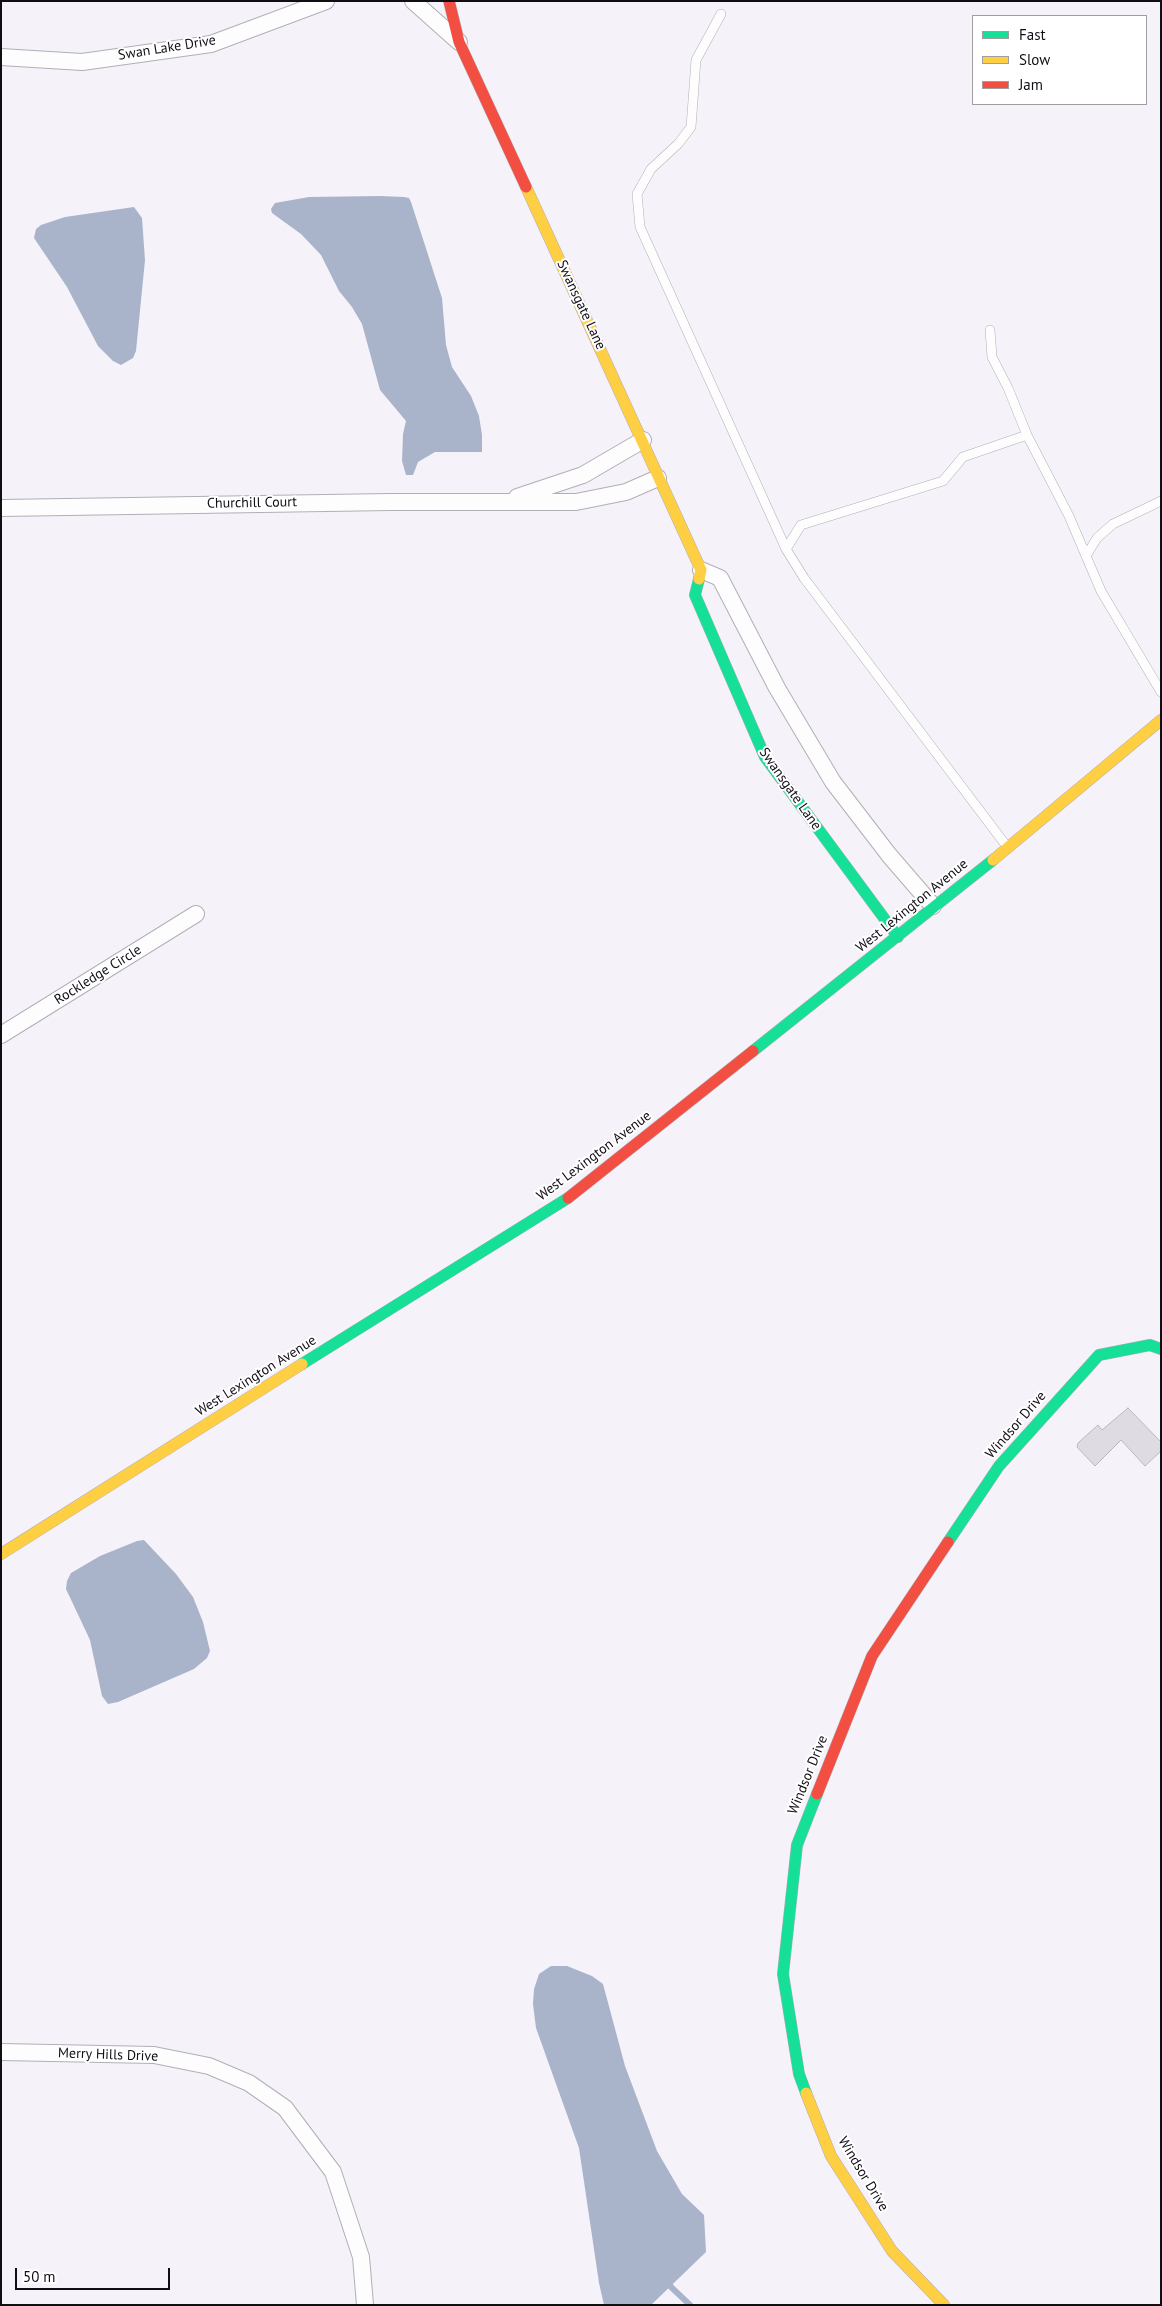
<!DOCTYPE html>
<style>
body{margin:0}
#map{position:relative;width:1162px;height:2306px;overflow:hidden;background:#f6f2fa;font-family:"PT Sans",sans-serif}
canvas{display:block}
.frame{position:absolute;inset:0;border:2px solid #110d15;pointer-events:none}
.legend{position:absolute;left:972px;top:15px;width:175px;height:90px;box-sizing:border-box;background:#fff;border:1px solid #a09ea1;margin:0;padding:6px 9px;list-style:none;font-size:15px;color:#110d15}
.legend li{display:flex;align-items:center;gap:10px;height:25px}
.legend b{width:25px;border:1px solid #a09ea1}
.scale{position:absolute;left:15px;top:2268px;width:155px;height:22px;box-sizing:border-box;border:2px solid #110d15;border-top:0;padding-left:6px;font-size:15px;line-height:18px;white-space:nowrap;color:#110d15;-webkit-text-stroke:4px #fff;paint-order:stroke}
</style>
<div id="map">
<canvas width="1162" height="2306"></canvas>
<div class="frame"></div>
<ul class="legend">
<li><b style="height:6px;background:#16e098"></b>Fast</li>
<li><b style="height:6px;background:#ffcf43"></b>Slow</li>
<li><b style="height:6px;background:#f24e42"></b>Jam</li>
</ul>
<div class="scale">50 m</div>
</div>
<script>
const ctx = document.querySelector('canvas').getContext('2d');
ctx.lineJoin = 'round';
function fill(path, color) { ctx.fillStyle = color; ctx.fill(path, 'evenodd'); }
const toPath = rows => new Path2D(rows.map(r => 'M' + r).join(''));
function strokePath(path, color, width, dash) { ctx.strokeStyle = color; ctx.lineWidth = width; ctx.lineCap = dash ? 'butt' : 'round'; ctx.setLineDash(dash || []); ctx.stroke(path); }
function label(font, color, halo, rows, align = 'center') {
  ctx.font = font + ' "PT Sans",sans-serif'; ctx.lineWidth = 4; ctx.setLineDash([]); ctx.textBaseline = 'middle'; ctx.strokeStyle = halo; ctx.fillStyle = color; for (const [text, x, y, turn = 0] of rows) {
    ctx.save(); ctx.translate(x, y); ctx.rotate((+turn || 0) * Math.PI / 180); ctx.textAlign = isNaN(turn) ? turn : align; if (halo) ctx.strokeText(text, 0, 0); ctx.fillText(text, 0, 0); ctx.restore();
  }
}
const water = toPath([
 [380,196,404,197,409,198,411,202,442,298,446,345,452,367,471,396,479,416,482,435,482,452,435,452,418,462,413,475,406,475,402,461,403,434,406,421,380,390,362,324,352,307,339,291,321,255,301,234,272,213,271,209,275,203,309,197],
 [134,207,142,218,145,260,136,351,133,358,121,365,113,361,98,346,67,287,34,238,36,229,41,225,65,217],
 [144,1540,176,1574,193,1597,203,1622,210,1651,207,1658,194,1669,118,1702,108,1704,102,1696,90,1640,66,1589,67,1581,71,1573,100,1556,137,1541],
 [551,1966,567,1966,592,1976,603,1984,625,2066,657,2151,682,2194,704,2215,706,2252,651,2305,604,2305,599,2283,579,2148,536,2028,533,2004,534,1989,539,1974]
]);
const stream = toPath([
 [668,2280,671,2287,690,2305]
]);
const building = toPath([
 [1128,1408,1161,1442,1161,1451,1145,1466,1121,1440,1095,1466,1077,1447,1078,1443,1098,1425,1102,1430,1128,1408]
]);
const lane = toPath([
 [721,14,696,60,691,127,678,144,651,169,637,194,640,227,786,549,804,578,1008,848],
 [990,330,992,357,1008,388,1027,435,1069,516,1101,591,1161,692],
 [786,549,801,525,943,481,963,457,1027,435],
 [1086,556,1097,538,1113,524,1161,501]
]);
const street = toPath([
 [413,1,459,42],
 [1,57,82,62,211,44,326,1],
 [517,497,583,475,643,440],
 [1,508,391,502,576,502,626,492,658,478],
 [701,570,720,578,777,688,833,782,889,855,933,906],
 [1,1035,196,914],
 [1,2052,154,2055,209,2066,249,2083,285,2108,333,2172,361,2257,365,2305]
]);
const fast = toPath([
 [699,579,695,595,765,757,898,937],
 [753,1051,993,860],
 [302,1364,568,1198],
 [948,1542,999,1466,1099,1355,1150,1345,1161,1349],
 [806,2093,799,2074,783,1974,797,1845,817,1794]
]);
const slow = toPath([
 [526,187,701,570,699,579],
 [993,860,1161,720],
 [1,1554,302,1364],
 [806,2093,831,2156,892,2251,944,2305]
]);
const jam = toPath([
 [449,1,459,42,526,187],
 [568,1198,753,1051],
 [817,1794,872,1656,948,1542]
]);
const streetNames = [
 ["Swan Lake Drive",167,48,-9],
 ["Swansgate Lane",581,305,65],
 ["Churchill Court",252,503,-1],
 ["Swansgate Lane",790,789,55],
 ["West Lexington Avenue",912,906,-39],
 ["Rockledge Circle",98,975,-32],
 ["West Lexington Avenue",594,1156,-37],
 ["West Lexington Avenue",256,1376,-32],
 ["Windsor Drive",1016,1425,-49],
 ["Windsor Drive",808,1775,-68],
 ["Merry Hills Drive",108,2055,2],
 ["Windsor Drive",863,2174,59]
];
fill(water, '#a9b4ca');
strokePath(stream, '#a9b4ca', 6);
fill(building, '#dfdbe3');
strokePath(building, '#bcb7bf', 1);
strokePath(lane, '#b2aeb6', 10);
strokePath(street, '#b2aeb6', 18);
strokePath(fast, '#b2aeb6', 12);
strokePath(slow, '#b2aeb6', 12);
strokePath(jam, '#b2aeb6', 12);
strokePath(lane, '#fefdfe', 9);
strokePath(street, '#fefdfe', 16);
strokePath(fast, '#16e098', 11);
strokePath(slow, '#ffcf43', 11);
strokePath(jam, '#f24e42', 11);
label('14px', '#110d15', '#fff', streetNames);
</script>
